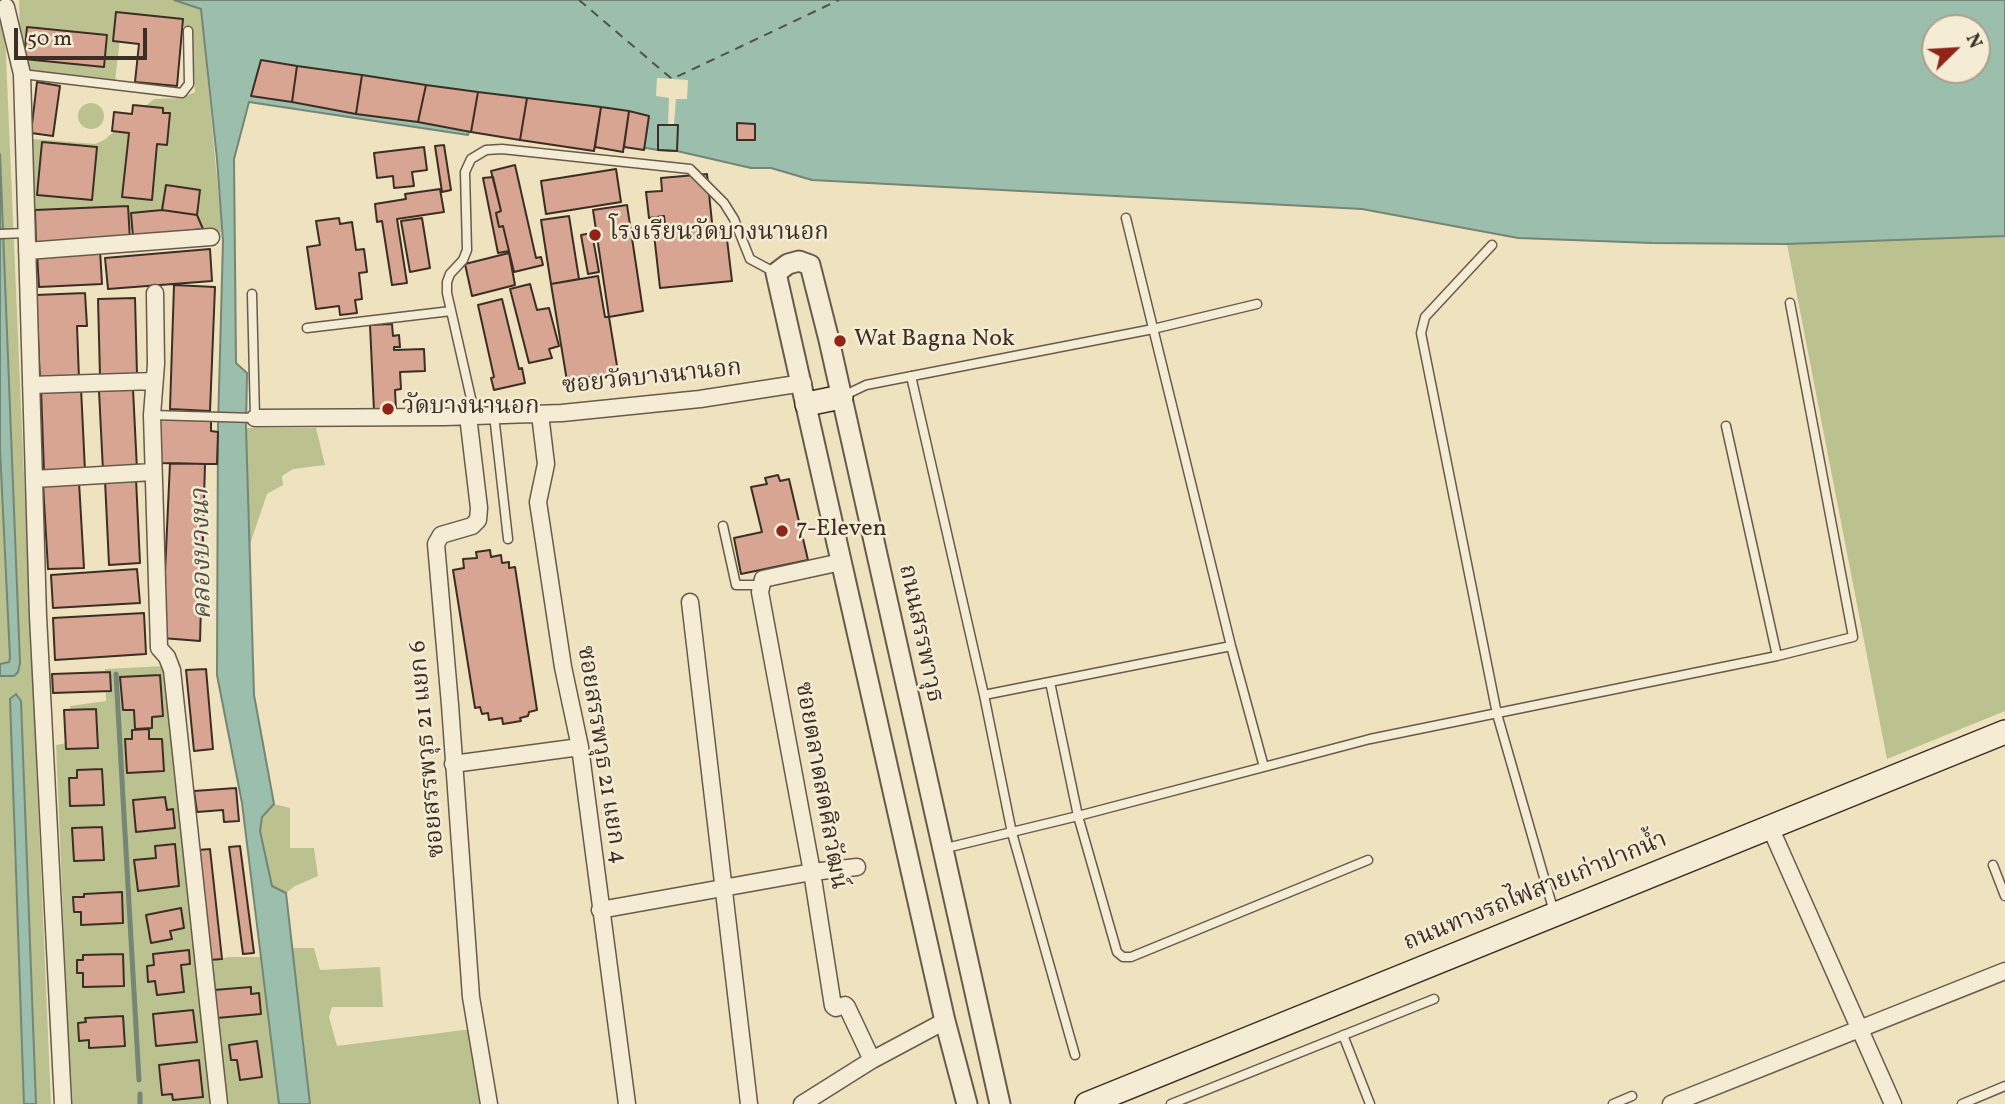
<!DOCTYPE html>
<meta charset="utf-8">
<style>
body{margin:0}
#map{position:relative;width:2005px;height:1104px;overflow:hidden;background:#eee2bf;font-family:Vollkorn,serif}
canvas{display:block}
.north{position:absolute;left:1921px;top:14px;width:70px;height:70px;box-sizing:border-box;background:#f4ecd5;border:2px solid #aaa08e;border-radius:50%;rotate:66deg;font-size:19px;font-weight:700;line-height:28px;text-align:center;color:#3b2e24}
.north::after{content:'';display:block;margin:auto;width:24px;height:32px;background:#8f2418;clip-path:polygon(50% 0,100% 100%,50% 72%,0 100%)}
.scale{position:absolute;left:14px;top:28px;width:133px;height:32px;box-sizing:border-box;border:4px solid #3b2e24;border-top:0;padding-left:9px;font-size:21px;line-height:24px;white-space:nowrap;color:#3b2e24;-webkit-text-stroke:5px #f4ecd5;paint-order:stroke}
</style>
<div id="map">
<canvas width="2005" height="1104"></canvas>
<div class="north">N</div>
<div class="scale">50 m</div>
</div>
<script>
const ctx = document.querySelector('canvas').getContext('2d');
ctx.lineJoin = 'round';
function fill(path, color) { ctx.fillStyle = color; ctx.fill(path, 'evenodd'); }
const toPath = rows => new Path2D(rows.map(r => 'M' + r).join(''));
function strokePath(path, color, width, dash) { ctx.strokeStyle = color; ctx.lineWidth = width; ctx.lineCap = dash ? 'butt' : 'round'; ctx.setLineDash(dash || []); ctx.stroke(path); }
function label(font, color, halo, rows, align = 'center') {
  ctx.font = font + ' Vollkorn,"Noto Serif Thai",serif'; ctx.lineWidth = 5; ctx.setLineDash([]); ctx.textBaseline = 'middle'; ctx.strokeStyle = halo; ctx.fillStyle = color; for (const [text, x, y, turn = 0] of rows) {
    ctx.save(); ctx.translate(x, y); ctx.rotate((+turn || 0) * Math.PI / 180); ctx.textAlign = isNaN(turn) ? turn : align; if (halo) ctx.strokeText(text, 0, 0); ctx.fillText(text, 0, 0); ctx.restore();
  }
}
const green = toPath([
 [19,0,174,0,201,9,222,232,32,227,33,139,95,144,104,140,154,99,182,98,195,92,192,27,122,21,115,81,33,71,25,63,20,32],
 [0,23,5,34,51,1104,36,1104,21,701,16,694,13,816,24,1104,0,1104],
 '78 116a13 13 0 1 1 26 0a13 13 0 1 1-26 0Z',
 [2005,236,2005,711,1887,759,1787,244],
 [246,428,316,428,325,465,293,469,282,476,283,485,267,494,250,544],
 [165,666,210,1104,71,1104,56,745,72,742,70,706,106,701,105,669],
 [274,804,290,808,290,848,314,848,318,876,295,886,286,893,272,886,260,831,262,817],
 [291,948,314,948,320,970,380,967,383,1007,332,1007,329,1017,337,1046,472,1029,481,1104,310,1104],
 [228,957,261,957,279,1104,224,1104,209,962]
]);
const water = toPath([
 [174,0,2005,0,2005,236,1787,244,1652,243,1518,238,1362,209,812,180,771,168,751,168,677,151,658,150,535,130,478,103,468,135,249,102,234,159,236,363,247,373,246,428,254,695,274,804,262,817,260,831,272,886,286,893,310,1104,279,1104,242,803,217,675,218,426,223,241,217,159,201,9,174,0],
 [1935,28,1977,28,1977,70,1935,70,1935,28],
 [0,154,20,663,18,672,14,676,0,676,0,664,9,662,10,658,0,449,0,154],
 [16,694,21,701,36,1104,24,1104,10,699,16,694]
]);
const pier = toPath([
 [657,78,688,80,687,99,676,99,674,125,668,125,669,98,656,96]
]);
const stream = toPath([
 [116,674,139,1080],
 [140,1094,140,1104]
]);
const ferry = toPath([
 [579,0,672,79,839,0]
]);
const building = toPath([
 [116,12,183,19,177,86,135,82,139,44,113,41,116,12],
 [27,27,107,35,104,67,24,59,27,27],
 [261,60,297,66,292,102,251,96,261,60],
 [297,66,362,75,356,114,292,102,297,66],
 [362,75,426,85,418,122,356,114,362,75],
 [37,82,60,86,53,136,31,133,37,82],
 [426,85,478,92,471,132,418,122,426,85],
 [478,92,527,98,520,140,471,132,478,92],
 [527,98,601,107,594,151,520,140,527,98],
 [133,105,163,108,163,113,170,113,167,145,157,144,152,200,122,197,129,133,112,131,114,112,132,114,133,105],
 [601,107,629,111,623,152,595,147,601,107],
 [629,111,649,116,644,150,624,147,629,111],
 [737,123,755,124,755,140,737,140,737,123],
 [658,125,678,125,677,151,658,150,658,125],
 [658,125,678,125,677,151,658,150,658,125],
 [42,142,97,147,92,200,37,195,42,142],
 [444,145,451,190,442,192,435,146,444,145],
 [424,147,427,170,412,172,414,186,394,188,393,176,377,178,374,153,424,147],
 [515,165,536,258,541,257,543,265,514,272,503,226,499,227,496,213,501,211,491,171,515,165],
 [616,169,621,202,546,214,541,181,616,169],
 [707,174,713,232,726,231,732,281,660,288,654,234,666,233,664,216,649,218,646,192,662,191,661,178,707,174],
 [493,177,501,211,496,213,499,227,503,226,509,251,498,253,483,178,493,177],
 [166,185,200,190,197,215,162,210,166,185],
 [440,189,444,212,397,219,407,283,392,285,382,221,377,222,375,204,406,199,405,194,440,189],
 [627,205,643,311,609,317,593,210,627,205],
 [128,206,130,240,36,243,35,210,128,206],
 [162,210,197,215,203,229,133,237,131,213,162,210],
 [569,216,579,279,551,284,541,220,569,216],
 [339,218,340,224,352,222,356,250,364,249,367,272,359,273,362,299,355,300,357,313,340,315,339,306,316,309,307,247,320,245,316,221,339,218],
 [422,218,430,268,410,272,401,221,422,218],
 [592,233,599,272,588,274,581,235,592,233],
 [210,249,212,281,108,289,105,258,210,249],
 [100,250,102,284,39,287,37,254,100,250],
 [509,253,515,285,472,296,465,264,509,253],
 [598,276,605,317,609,317,618,372,567,381,551,284,598,276],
 [530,284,537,310,549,308,559,346,549,349,552,358,529,363,510,289,530,284],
 [174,285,215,287,210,411,170,409,174,285],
 [85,293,87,326,77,326,79,379,40,380,36,295,85,293],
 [135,298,137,375,100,376,98,299,135,298],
 [502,299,519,369,522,368,525,383,494,390,491,378,494,377,478,305,502,299],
 [392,324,393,336,399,335,400,347,394,347,394,350,424,349,425,371,400,372,401,389,395,390,396,410,374,411,370,325,392,324],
 [81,388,85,471,44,473,41,389,81,388],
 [133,389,137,470,103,471,99,391,133,389],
 [155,419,211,420,211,431,218,432,217,464,155,463,155,419],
 [170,463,205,464,200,641,162,638,170,463],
 [778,475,780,481,789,479,808,560,741,574,734,538,762,532,751,487,767,484,765,478,778,475],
 [136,479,140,563,109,565,105,480,136,479],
 [79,482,84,568,48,569,43,484,79,482],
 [490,550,491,557,501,555,502,563,509,562,509,568,515,567,537,710,529,712,528,716,520,718,521,721,503,724,502,718,489,720,488,713,482,714,480,707,475,708,453,570,464,568,463,559,477,558,476,552,490,550],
 [137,569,140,603,53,608,51,575,137,569],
 [144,613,146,654,55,660,53,618,144,613],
 [206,669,213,749,194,751,186,670,206,669],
 [110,672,111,691,53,693,52,674,110,672],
 [160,675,163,716,152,717,152,728,135,729,134,710,123,710,120,677,160,675],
 [96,709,98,748,66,749,64,710,96,709],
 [149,729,149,739,162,739,164,771,127,773,125,739,132,739,132,730,149,729],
 [102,769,104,805,70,806,69,778,77,778,77,770,102,769],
 [236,788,239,821,224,822,223,810,197,812,194,791,236,788],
 [165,797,167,810,173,809,175,828,136,832,133,800,165,797],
 [102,827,104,860,74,861,72,828,102,827],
 [175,844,179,886,138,891,134,860,156,858,155,846,175,844],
 [240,846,254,953,243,954,229,847,240,846],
 [210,849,222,959,210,960,198,850,210,849],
 [122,892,123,923,81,925,81,912,74,912,73,897,84,897,84,894,122,892],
 [181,908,184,928,170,931,172,939,151,943,146,915,181,908],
 [189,950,190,964,181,965,184,992,157,995,155,981,148,982,147,966,154,965,153,954,189,950],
 [123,954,124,986,83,987,83,973,77,973,77,960,83,960,83,955,123,954],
 [251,987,251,994,259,993,261,1014,217,1018,214,990,251,987],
 [193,1010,197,1042,156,1046,153,1014,193,1010],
 [123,1016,125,1046,89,1048,89,1040,79,1041,78,1023,86,1022,85,1018,123,1016],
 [257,1041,262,1077,240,1080,237,1060,231,1060,229,1045,257,1041],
 [199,1060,203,1097,173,1100,172,1094,162,1095,159,1065,199,1060]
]);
const service = toPath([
 [22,74,182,93,189,84,188,31],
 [0,234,26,233],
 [1492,245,1425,317,1421,333,1497,714,1554,912],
 [307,328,451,311],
 [911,376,984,695,1012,833,1075,1055],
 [841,397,866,385,1153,329,1257,304],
 [152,415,255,418,252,294],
 [494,415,508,539],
 [475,416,447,293,447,282,450,274,463,260,467,250,465,172,471,159,486,150,502,149,690,169,724,203,734,219,750,259,776,273],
 [1726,426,1777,656],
 [723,526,736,585,760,585],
 [1231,646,1264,767],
 [1050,682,1078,816,1117,952,1123,957,1131,957,1368,860],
 [984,695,1231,646,1126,218],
 [942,849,1078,816,1370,739,1777,656,1853,637,1790,303],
 [1993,865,2005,896],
 [1343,1035,1370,1104],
 [1171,1104,1434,999],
 [1613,1104,1632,1096],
 [1962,1104,2005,1086]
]);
const minor = toPath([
 [6,7,22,74,38,616,63,1104],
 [27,251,211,237],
 [155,293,156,364,152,415,159,648,167,657,172,670,219,1104],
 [31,385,154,381],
 [540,414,546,464,538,502,563,667,580,747,627,1104],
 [468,416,479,508,478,520,472,526,441,535,436,544,450,705,471,997,489,1104],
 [255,418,445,417,562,413,700,399,803,383],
 [34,479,153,472],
 [841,562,763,579,760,592,812,872,833,1006,836,1008,845,1005,847,1007,872,1060],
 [690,602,749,1104],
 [453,764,580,747],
 [1770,827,1893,1104],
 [600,910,812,872,857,867],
 [802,1104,872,1060,945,1021],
 [1671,1104,2005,971]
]);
const tertiary = toPath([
 [967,1104,945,1021,776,273,788,264,799,261,810,265,829,340,1000,1104]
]);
const secondary = toPath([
 [807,404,841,397],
 [1087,1104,2005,732]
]);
const markers = [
 [595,235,7,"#8f2418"],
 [840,341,7,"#8f2418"],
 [388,409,7,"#8f2418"],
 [782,531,7,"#8f2418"]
];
const poiNames = [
 ["โรงเรียนวัดบางนานอก",609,235],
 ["Wat Bagna Nok",854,341],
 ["วัดบางนานอก",402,409],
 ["7-Eleven",796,531]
];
const streetNames = [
 ["ซอยวัดบางนานอก",652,379,-6],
 ["ถนนสรรพาวุธ",919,634,78],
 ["ซอยสรรพวุธ 21 แยก 6",429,749,-95],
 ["ซอยสรรพวุธ 21 แยก 4",600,755,81],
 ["ซอยตลาดสดศิลวัฒน์",819,786,80],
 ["ถนนทางรถไฟสายเก่าปากน้ำ",1536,893,-22]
];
const waterNames = [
 ["คลองบางนา",204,554,-91]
];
fill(green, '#bbc290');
fill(water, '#9bbfac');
strokePath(water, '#758576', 2);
fill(pier, '#eee2bf');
strokePath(stream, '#758576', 5);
strokePath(ferry, '#535246', 2, [9, 7]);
fill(building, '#d8a593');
strokePath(building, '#3b2e24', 2);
strokePath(service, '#685b4b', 11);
strokePath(minor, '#685b4b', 19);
strokePath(tertiary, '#685b4b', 23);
strokePath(secondary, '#3b2e24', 26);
strokePath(service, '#f4ecd5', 8);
strokePath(minor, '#f4ecd5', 16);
strokePath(tertiary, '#f4ecd5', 19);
strokePath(secondary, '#f4ecd5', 23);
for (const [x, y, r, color] of markers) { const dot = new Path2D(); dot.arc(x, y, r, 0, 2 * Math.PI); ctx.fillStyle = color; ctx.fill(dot); strokePath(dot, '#f4ecd5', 2.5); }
label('24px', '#3b2e24', '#f4ecd5', poiNames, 'left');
label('24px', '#3b2e24', '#f4ecd5', streetNames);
label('italic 26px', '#535246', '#f4ecd5', waterNames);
</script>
